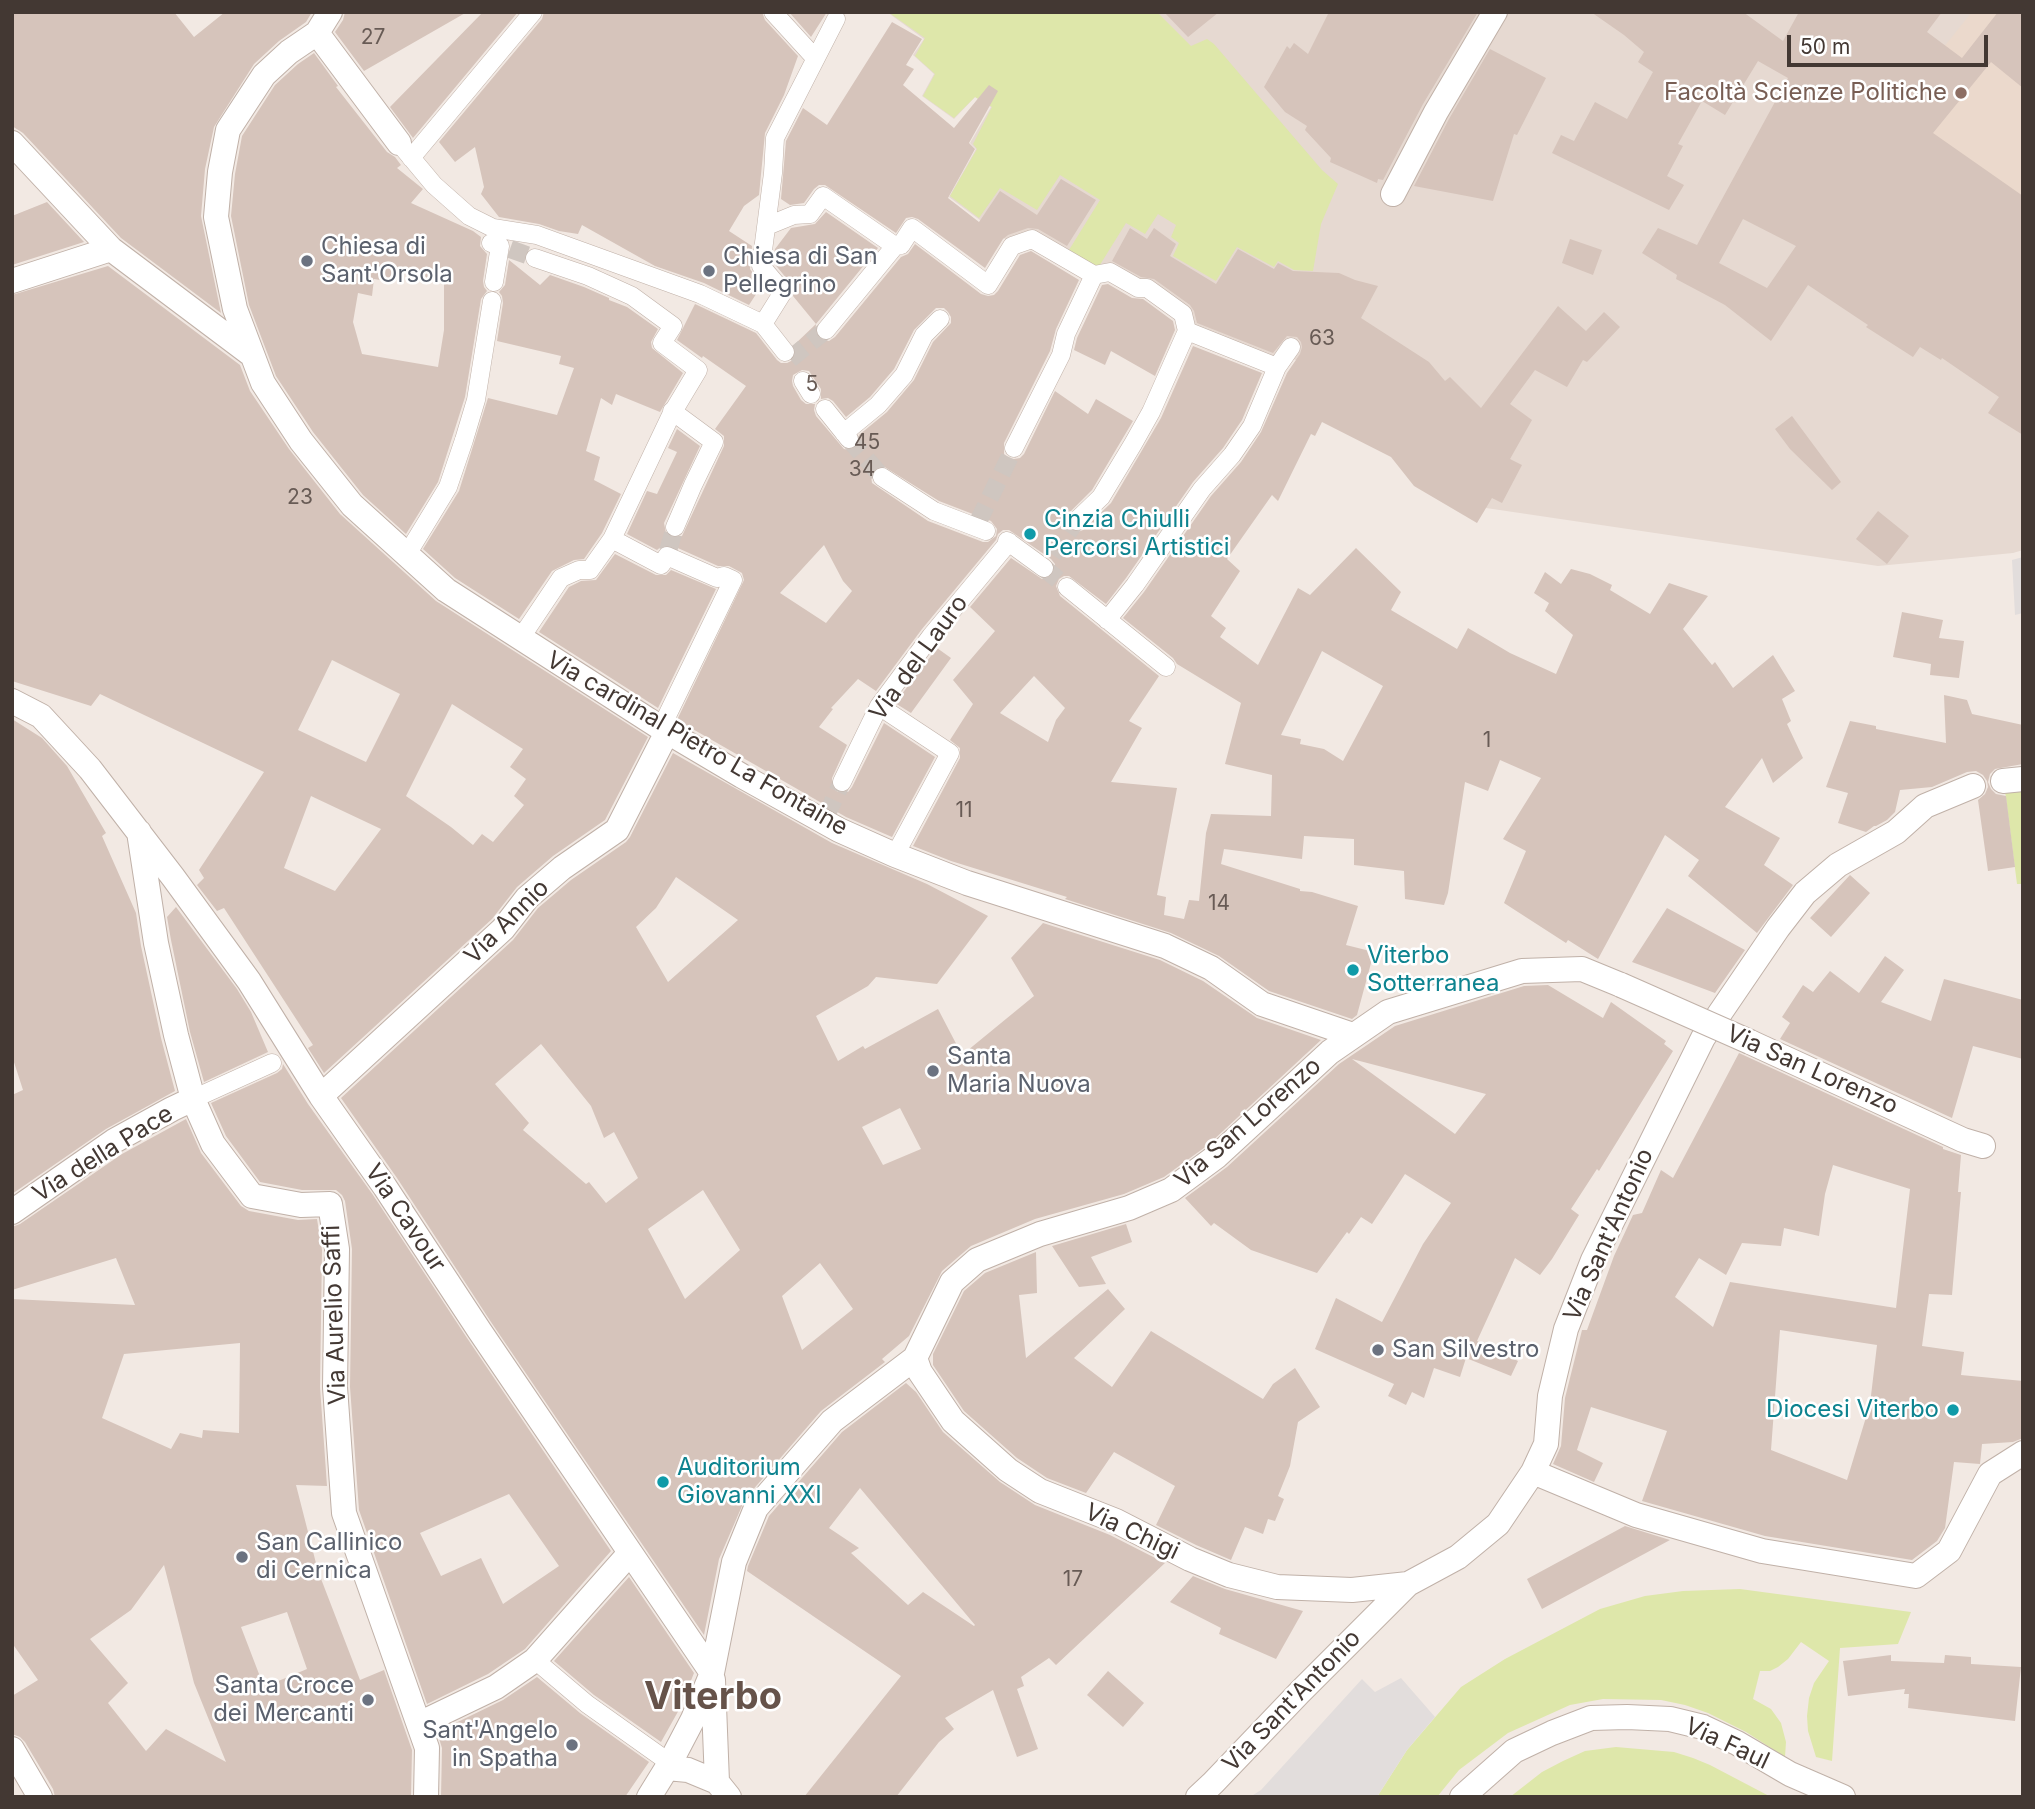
<!DOCTYPE html>
<meta charset="utf-8">
<style>
body{margin:0}
#map{position:relative;width:2035px;height:1809px;overflow:hidden;background:#f2e9e3;font-family:Inter,sans-serif}
canvas{display:block}
.frame{position:absolute;inset:0;border:14px solid #433833;pointer-events:none}
.scale{position:absolute;left:1787px;top:35px;width:201px;height:32px;box-sizing:border-box;border:4px solid #433833;border-top:0;padding-left:9px;font-size:21px;line-height:24px;white-space:nowrap;color:#433833;-webkit-text-stroke:5px #fff;paint-order:stroke}
</style>
<div id="map">
<canvas width="2035" height="1809"></canvas>
<div class="frame"></div>
<div class="scale">50 m</div>
</div>
<script>
const ctx = document.querySelector('canvas').getContext('2d');
ctx.lineJoin = 'round';
function fill(path, color) { ctx.fillStyle = color; ctx.fill(path, 'evenodd'); }
const toPath = rows => new Path2D(rows.map(r => 'M' + r).join(''));
function strokePath(path, color, width, dash) { ctx.strokeStyle = color; ctx.lineWidth = width; ctx.lineCap = dash ? 'butt' : 'round'; ctx.setLineDash(dash || []); ctx.stroke(path); }
function label(font, color, halo, rows, align = 'center') {
  ctx.font = font + ' Inter,sans-serif'; ctx.lineWidth = 5; ctx.setLineDash([]); ctx.textBaseline = 'middle'; ctx.strokeStyle = halo; ctx.fillStyle = color; for (const [text, x, y, turn = 0] of rows) {
    ctx.save(); ctx.translate(x, y); ctx.rotate((+turn || 0) * Math.PI / 180); ctx.textAlign = isNaN(turn) ? turn : align; if (halo) ctx.strokeText(text, 0, 0); ctx.fillText(text, 0, 0); ctx.restore();
  }
}
const residential = toPath([
 [887,12,2023,12,2023,550,2013,553,1878,566,1459,504,1346,379,1280,354,1274,360,1189,330,1185,313,1032,237,1012,244,949,197,976,149,970,143,991,107,975,97,954,119,922,96,934,74,913,55,924,39]
]);
const education = toPath([
 [1972,12,2023,12,2023,246,1868,141]
]);
const green = toPath([
 [888,12,1157,12,1191,46,1207,39,1214,44,1322,170,1338,184,1321,224,1313,271,1294,270,1278,261,1274,267,1237,247,1216,281,1173,256,1179,243,1171,237,1176,225,1158,214,1145,234,1126,223,1098,268,1069,250,1100,200,1060,175,1037,210,1000,188,979,218,950,196,977,149,973,144,992,107,975,97,954,118,923,96,935,74,915,56,925,38],
 [2023,789,2023,884,2017,884,2005,791],
 [1740,1589,1911,1612,1898,1644,1840,1648,1832,1761,1816,1757,1808,1731,1807,1716,1809,1698,1814,1683,1829,1661,1801,1642,1788,1659,1778,1667,1770,1671,1760,1671,1753,1699,1771,1709,1781,1723,1786,1742,1785,1757,1746,1732,1708,1713,1685,1705,1661,1700,1603,1699,1570,1705,1508,1733,1459,1770,1437,1797,1377,1797,1407,1750,1461,1687,1505,1659,1600,1609,1645,1596,1683,1591],
 [1616,1747,1674,1752,1693,1758,1710,1765,1771,1797,1510,1797,1542,1772,1563,1761,1585,1751]
]);
const parking = toPath([
 [2023,557,2023,613,2015,615,2012,560],
 [1401,1678,1435,1717,1407,1750,1377,1797,1250,1797,1261,1790,1362,1679,1375,1692]
]);
const building = toPath([
 [12,12,174,12,194,37,225,12,312,12,306,22,279,41,254,64,214,127,205,169,201,216,221,313,121,238,23,133,12,126],
 [345,12,467,12,364,71,335,32,343,20],
 [483,12,518,12,413,138,390,107],
 [544,12,762,12,765,20,798,56,784,95,765,133,759,195,744,206,729,231,752,246,750,269,762,285,749,305,704,283,655,266,582,225,578,234,559,231,539,224,499,217,481,194,484,187,475,147,455,162,439,142,542,19],
 [789,12,827,12,811,37],
 [1164,12,1219,12,1188,37],
 [1329,12,1478,12,1423,104,1383,180,1378,179,1377,183,1330,162,1331,158,1305,130,1307,126,1285,112,1264,87,1287,46,1290,49,1294,43,1308,54],
 [1591,12,1743,12,1783,41,1799,12,1942,12,1927,32,1962,58,1998,12,2023,12,2023,88,1991,62,1933,133,2023,196,2023,435,1988,413,1999,397,1942,358,1941,360,1920,347,1913,357,1866,327,1868,325,1808,285,1771,341,1725,305,1676,279,1677,275,1642,253,1658,228,1697,245,1788,78,1758,61,1725,115,1702,101,1678,144,1683,146,1667,176,1684,185,1669,210,1552,153,1561,135,1574,141,1595,102,1627,119,1653,72,1638,62,1644,52,1624,35],
 [1743,219,1796,246,1767,288,1719,263],
 [892,22,922,39,906,65,914,69,903,85,954,128,989,85,998,91,969,143,975,149,948,198,979,222,1000,191,1037,215,1061,179,1096,200,1067,246,1038,229,1028,228,1008,235,1003,239,985,268,918,219,912,217,906,218,896,233,825,185,819,185,814,189,804,203,790,205,781,199,786,141,803,108,827,125],
 [1490,49,1546,78,1517,135,1514,134,1493,201,1414,186,1449,119],
 [314,53,338,86,336,87,387,152,395,157,401,165,397,168,423,189,411,203,473,231,481,237,480,246,487,254,483,281,484,287,487,291,481,299,465,397,438,482,406,534,363,495,313,432,276,376,249,305,231,216,235,174,242,136,275,85,298,64],
 [394,268,444,284,444,330,438,367,362,354,353,322,358,293,372,296,374,279,392,282],
 [47,202,84,242,12,265,12,216],
 [826,212,878,248,816,324,793,296,794,290,792,285,773,262,775,249,791,228,815,224],
 [1130,228,1147,239,1154,228,1176,244,1170,256,1216,284,1238,249,1274,269,1278,263,1293,271,1339,273,1355,280,1378,286,1361,318,1429,362,1445,381,1450,377,1481,408,1558,306,1586,331,1604,312,1620,327,1587,362,1583,360,1567,387,1535,370,1510,404,1532,420,1510,459,1522,465,1502,503,1492,498,1477,523,1414,486,1391,457,1322,422,1315,436,1311,434,1278,501,1272,495,1227,559,1240,571,1211,616,1226,628,1220,637,1258,665,1298,588,1310,595,1356,548,1401,592,1391,610,1457,649,1468,628,1510,653,1556,674,1573,635,1545,611,1549,603,1534,593,1545,572,1561,584,1571,569,1590,574,1612,585,1610,590,1650,614,1669,583,1708,596,1683,629,1712,665,1715,662,1733,688,1773,655,1795,691,1782,699,1791,721,1787,724,1803,758,1773,783,1762,758,1725,807,1780,838,1764,865,1793,885,1757,933,1688,876,1699,860,1665,835,1598,959,1568,940,1566,943,1504,903,1526,851,1503,839,1541,778,1500,760,1488,791,1465,782,1448,893,1444,905,1405,899,1404,871,1354,865,1354,839,1304,836,1302,859,1224,849,1221,864,1300,889,1300,891,1312,892,1358,906,1346,945,1374,952,1357,1015,1352,1019,1269,991,1219,956,1171,933,1065,899,1067,897,951,861,913,846,960,758,960,748,950,740,973,704,953,680,995,631,970,607,1011,558,1042,579,1049,578,1055,570,1055,564,1051,559,1009,530,1003,530,998,534,996,540,922,629,876,691,858,679,831,708,833,709,819,727,847,745,832,778,832,788,838,792,848,792,852,787,884,723,935,757,892,837,846,817,677,720,744,580,742,573,729,566,718,566,671,545,662,546,657,550,627,534,647,491,657,494,677,452,668,448,677,429,700,446,664,523,666,533,670,537,677,538,682,536,724,446,724,436,715,429,746,386,703,356,702,358,677,340,695,304,756,333,777,360,781,363,787,363,793,360,796,356,794,345,816,324,815,333,819,339,829,341,835,337,901,257,908,254,915,244,981,294,988,296,994,295,998,291,1020,255,1031,251,1079,280,1056,329,1050,351,1004,443,1004,454,1008,458,1014,459,1020,458,1024,454,1055,391,1088,414,1096,399,1133,421,1092,490,1065,517,1065,524,1072,532,1078,532,1083,530,1111,503,1161,418,1193,346,1262,373,1242,420,1223,448,1193,482,1126,578,1106,604,1069,576,1064,576,1059,579,1056,586,1060,596,1159,676,1129,721,1142,728,1111,782,1177,788,1157,895,1166,897,1164,915,1184,919,1189,900,1199,901,1206,833,1211,814,1271,816,1272,775,1225,764,1241,703,1177,664,1173,658,1123,618,1144,592,1211,496,1241,462,1261,432,1287,373,1300,354,1302,347,1301,342,1297,337,1287,336,1273,353,1197,323,1194,311,1190,305,1154,279,1141,277,1112,261],
 [936,308,944,308,948,312,951,317,951,323,933,342,914,380,887,412,859,435,860,442,857,447,850,450,844,449,816,416,814,410,815,404,806,404,801,400,793,386,792,381,793,375,802,370,809,371,821,389,821,399,828,398,833,401,846,417,870,397,894,369,914,330],
 [883,466,939,501,991,521,997,529,996,536,988,542,983,542,928,521,872,483,871,476,873,470,878,467],
 [824,545,843,581,852,591,826,623,780,593],
 [1322,651,1383,686,1343,761,1324,749,1300,744,1301,739,1281,735],
 [1034,676,1065,708,1056,720,1048,742,1000,713],
 [1570,239,1602,250,1593,275,1562,263],
 [509,260,540,285,550,275,584,287,609,298,609,300,627,307,658,329,651,342,652,348,683,373,660,412,616,394,612,405,601,398,586,451,600,457,594,480,621,494,602,533,584,559,574,560,552,571,519,619,455,578,423,549,459,491,488,398,557,415,574,368,559,364,561,356,497,341,503,303,502,296,499,292,505,285],
 [108,266,240,365,250,391,289,449,340,514,436,601,648,737,605,820,553,856,517,887,492,919,324,1073,308,1048,313,1045,224,908,217,911,197,885,204,878,199,870,264,772,100,694,91,706,12,681,12,295],
 [332,660,400,694,366,762,298,730],
 [452,704,523,749,510,767,526,779,514,796,524,805,493,842,482,834,473,845,451,827,406,796],
 [311,796,381,829,335,891,284,868],
 [1108,284,1132,298,1143,299,1173,321,1175,330,1155,376,1111,351,1105,365,1074,350,1077,338,1102,285],
 [1792,416,1841,482,1832,490,1790,449,1775,429],
 [1878,511,1909,536,1887,564,1856,539],
 [615,554,656,575,666,575,671,570,716,589,658,708,539,632,569,587,581,581,596,580],
 [1902,612,1943,620,1939,638,1964,641,1959,678,1930,675,1931,664,1893,657],
 [937,648,951,658,911,713,895,703],
 [1944,695,1967,700,1972,714,2023,725,2023,764,1995,769,1990,774,1988,782,1991,789,1996,794,2006,796,2015,867,1988,871,1978,800,1985,794,1988,787,1987,781,1983,775,1976,771,1967,772,1932,787,1900,790,1895,812,1887,820,1876,826,1874,826,1866,832,1838,823,1848,793,1826,787,1850,721,1876,726,1876,729,1946,743],
 [12,719,42,738,67,766,106,833,102,836,136,913,141,946,161,1038,175,1091,106,1129,12,1194,12,1095,23,1090,12,1056],
 [673,753,832,843,927,884,988,916,937,984,876,977,868,986,816,1016,838,1061,863,1046,865,1049,938,1009,962,1055,1034,996,1011,958,1043,923,1160,960,1203,981,1257,1018,1321,1040,1208,1145,1164,1177,1124,1194,1035,1219,971,1246,942,1271,909,1336,882,1359,885,1362,821,1411,745,1499,719,1559,704,1635,491,1322,397,1178,341,1098,513,940,538,908,571,880,626,842,630,837],
 [676,877,738,920,668,982,636,927,656,908],
 [541,1044,591,1106,604,1138,614,1132,638,1178,606,1203,589,1182,586,1184,523,1130,529,1123,495,1084],
 [900,1108,921,1149,883,1165,862,1127],
 [703,1190,740,1250,685,1299,648,1229],
 [820,1263,853,1309,802,1350,782,1296],
 [1850,875,1870,893,1831,937,1810,918],
 [176,907,237,989,251,1012,268,1052,204,1082,190,1032,171,940,167,917],
 [1667,908,1745,950,1715,993,1632,962],
 [1885,956,1904,970,1881,1002,1931,1021,1944,979,2023,1000,2023,1059,1973,1046,1952,1118,1780,1039,1790,1023,1782,1017,1803,985,1813,992,1830,971,1859,993],
 [1548,985,1603,1018,1611,1002,1666,1041,1664,1044,1673,1051,1599,1171,1597,1169,1571,1209,1579,1215,1552,1259,1540,1275,1515,1258,1477,1341,1518,1361,1511,1376,1466,1358,1460,1377,1434,1368,1424,1398,1412,1392,1406,1405,1388,1396,1394,1384,1315,1349,1336,1298,1382,1322,1423,1244,1451,1203,1405,1174,1372,1224,1361,1217,1349,1234,1347,1232,1317,1273,1251,1250,1214,1223,1211,1226,1185,1198,1227,1167,1339,1064,1395,1026,1524,986],
 [1352,1059,1486,1094,1455,1134],
 [1739,1053,1943,1147,1943,1149,1961,1155,1958,1192,1961,1192,1952,1295,1929,1294,1922,1346,1964,1352,1961,1375,2023,1381,2023,1438,2013,1442,1982,1444,1980,1464,1954,1462,1945,1528,1937,1541,1912,1560,1765,1536,1642,1501,1667,1431,1591,1407,1577,1450,1603,1463,1594,1482,1553,1464,1561,1446,1565,1398,1582,1330,1587,1330,1614,1256,1633,1215,1642,1213,1661,1170,1673,1178],
 [1833,1165,1910,1189,1896,1308,1730,1282,1713,1327,1675,1297,1699,1258,1726,1275,1742,1243,1781,1246,1784,1228,1819,1236,1825,1194],
 [1780,1330,1877,1345,1870,1404,1847,1480,1771,1450],
 [283,1064,308,1104,373,1195,467,1338,611,1551,525,1649,488,1674,427,1704,359,1510,350,1387,352,1249,345,1201,342,1195,336,1190,302,1190,260,1182,226,1136,211,1103,277,1073,282,1069],
 [509,1494,559,1566,503,1604,481,1558,441,1576,420,1533],
 [186,1119,201,1153,241,1206,249,1211,298,1220,317,1219,322,1250,320,1387,327,1486,296,1485,318,1571,360,1680,384,1670,412,1750,411,1797,55,1797,53,1789,25,1742,20,1737,12,1734,12,1696,38,1680,12,1643,12,1299,135,1305,116,1258,12,1290,12,1227,20,1224,122,1154],
 [240,1343,239,1433,203,1430,202,1438,180,1433,171,1449,102,1418,124,1354],
 [164,1565,194,1683,226,1762,166,1729,146,1751,108,1703,128,1683,90,1639,131,1610],
 [287,1612,307,1669,264,1687,241,1627],
 [1126,1224,1132,1242,1091,1257,1106,1284,1079,1287,1052,1246],
 [1036,1252,1037,1293,1019,1295,1026,1358,1108,1289,1125,1309,1074,1358,1112,1387,1151,1331,1263,1399,1273,1384,1295,1368,1320,1407,1298,1422,1290,1466,1278,1496,1284,1499,1275,1521,1268,1519,1263,1534,1245,1527,1231,1560,1196,1545,1156,1525,1175,1486,1114,1452,1086,1493,1047,1478,1017,1458,964,1411,933,1365,933,1354,964,1291,985,1273],
 [906,1383,916,1392,943,1432,1000,1482,1035,1505,1110,1535,1165,1563,1056,1665,1049,1658,1021,1677,1024,1686,1017,1689,1038,1749,1017,1757,993,1690,945,1718,954,1729,939,1742,896,1797,804,1797,901,1676,747,1571,748,1566,769,1516,842,1432],
 [860,1488,975,1625,974,1626,923,1592,908,1605,851,1553,859,1548,829,1528],
 [1625,1526,1670,1540,1542,1609,1527,1579],
 [1193,1576,1225,1589,1303,1611,1276,1659,1219,1634,1221,1628,1170,1602],
 [629,1577,694,1673,680,1708,661,1742,594,1695,554,1661],
 [1891,1655,1891,1661,1944,1663,1945,1655,1971,1657,1971,1664,2021,1667,2015,1721,1908,1708,1909,1694,1904,1694,1905,1689,1848,1696,1843,1661],
 [1108,1671,1144,1703,1123,1727,1087,1695],
 [537,1677,580,1713,649,1762,625,1797,441,1797,442,1748,437,1732,503,1700]
]);
const pedestrianTunnel = toPath([
 [510,249,535,258],
 [790,359,826,330],
 [849,439,882,477],
 [978,522,1014,448],
 [668,551,675,527],
 [1053,555,1076,521],
 [1044,568,1067,587],
 [826,816,842,782]
]);
const pedestrian = toPath([
 [773,12,815,58],
 [399,143,434,185,469,216,493,228,537,235,700,294,763,324,785,352],
 [411,158,533,12],
 [767,226,794,215,810,214,823,196,895,246],
 [491,243,500,246,494,282],
 [763,324,783,292,761,266,773,173,775,138,836,19],
 [826,330,895,246,901,245,912,228,988,285,1012,246,1032,239,1094,275,1110,272,1138,288,1147,288,1183,314,1187,331,1277,367],
 [803,381,811,394],
 [825,409,849,439],
 [672,411,714,442,693,485,675,527],
 [844,433,878,405,904,375,924,335,940,319],
 [1014,448,1061,355,1066,334,1094,275],
 [882,477,934,511,986,531],
 [1076,521,1101,497,1133,444,1151,412,1187,331],
 [612,539,661,565,667,556,717,578,724,576,733,580,661,728],
 [1007,541,1044,568],
 [406,556,448,487,464,440,476,400,492,301],
 [1067,587,1166,667],
 [1107,620,1135,585,1202,489,1232,455,1252,426,1277,367,1291,347],
 [520,639,561,578,579,570,590,570,612,539,671,415,698,370,662,343,673,326,632,296,588,276,535,258],
 [879,706,950,753,895,855],
 [842,782,879,706,931,636,1009,542],
 [193,1099,272,1063],
 [535,1660,587,1704,670,1763]
]);
const minor = toPath([
 [330,12,317,33,289,52,264,75,228,130,220,172,216,217,235,309,263,383,301,441,352,505,446,590,661,728,742,776,839,830,895,855,967,883,1165,946,1211,968,1262,1004,1353,1035],
 [317,33,399,143],
 [12,143,111,249,252,355],
 [1393,194,1436,112,1495,12],
 [12,281,111,249],
 [12,701,41,716,90,769,173,877,249,981,321,1096,385,1187,479,1330,712,1673],
 [2003,781,2023,779],
 [139,832,156,943,176,1035,193,1099,213,1144,252,1196,301,1205,330,1204,337,1249,335,1387,344,1513,427,1748,426,1797],
 [1750,1042,1963,1140,1983,1146],
 [321,1096,503,929,527,898,562,868,617,830,667,732],
 [12,1212,114,1141,172,1109,193,1099],
 [915,1358,920,1372,953,1421,1008,1470,1040,1491,1116,1521,1190,1559,1229,1575,1277,1587,1352,1590,1408,1584],
 [1533,1472,1636,1515,1762,1551,1916,1576,1949,1551,1990,1474,2023,1453],
 [713,1680,717,1782,729,1797],
 [419,1724,496,1687,535,1660,630,1553],
 [12,1749,40,1797],
 [667,1768,688,1770,717,1782],
 [649,1797,670,1763,693,1719,712,1673,734,1562,756,1508,832,1421,915,1358,952,1282,977,1260,1040,1234,1129,1208,1171,1190,1217,1156,1330,1052,1388,1012,1522,971,1582,969,1621,985],
 [1198,1797,1213,1783,1300,1692,1408,1584,1458,1557,1498,1524,1533,1472,1546,1444,1550,1396,1566,1329,1593,1260,1703,1038,1778,928,1805,893,1838,865,1896,832,1925,806,1973,786],
 [1462,1797,1514,1751,1552,1733,1591,1718,1627,1717,1670,1719,1703,1727,1737,1743,1790,1774,1843,1797]
]);
const minorBridge = toPath([
 [1621,985,1750,1042]
]);
const markers = [
 [1961,93,7,"#8d6e63"],
 [307,261,7,"#6b7280"],
 [709,271,7,"#6b7280"],
 [1030,534,7,"#0f9aa8"],
 [1353,970,7,"#0f9aa8"],
 [933,1071,7,"#6b7280"],
 [1378,1350,7,"#6b7280"],
 [1953,1410,7,"#0f9aa8"],
 [663,1482,7,"#0f9aa8"],
 [242,1557,7,"#6b7280"],
 [368,1700,7,"#6b7280"],
 [572,1745,7,"#6b7280"]
];
const numberNames = [
 ["27",373,38],
 ["63",1322,339],
 ["5",812,385],
 ["45",867,443],
 ["34",862,470],
 ["23",300,498],
 ["1",1487,741],
 ["11",964,811],
 ["14",1219,904],
 ["17",1073,1580]
];
const educationNames = [
 ["Facoltà Scienze Politiche",1947,93]
];
const worshipNames = [
 ["Chiesa di",321,247],
 ["Sant'Orsola",321,275],
 ["Chiesa di San",723,257],
 ["Pellegrino",723,285],
 ["Santa",947,1057],
 ["Maria Nuova",947,1085],
 ["San Silvestro",1392,1350],
 ["San Callinico",256,1543],
 ["di Cernica",256,1571],
 ["Santa Croce",354,1686,"right"],
 ["dei Mercanti",354,1714,"right"],
 ["Sant'Angelo",558,1731,"right"],
 ["in Spatha",558,1759,"right"]
];
const cultureNames = [
 ["Cinzia Chiulli",1044,520],
 ["Percorsi Artistici",1044,548],
 ["Viterbo",1367,956],
 ["Sotterranea",1367,984],
 ["Diocesi Viterbo",1939,1410,"right"],
 ["Auditorium",677,1468],
 ["Giovanni XXI",677,1496]
];
const streetNames = [
 ["Via del Lauro",919,658,-54],
 ["Via cardinal Pietro La Fontaine",697,744,30],
 ["Via Annio",507,922,-45],
 ["Via San Lorenzo",1812,1070,24],
 ["Via San Lorenzo",1248,1123,-41],
 ["Via della Pace",103,1154,-32],
 ["Via Cavour",405,1218,56],
 ["Via Sant'Antonio",1609,1235,-66],
 ["Via Aurelio Saffi",335,1315,-92],
 ["Via Chigi",1132,1532,25],
 ["Via Sant'Antonio",1292,1701,-46],
 ["Via Faul",1727,1744,25]
];
const townNames = [
 ["Viterbo",713,1698]
];
fill(residential, '#e6d9d1');
fill(education, '#ebd9cc');
fill(green, '#dee7aa');
fill(parking, '#e2dddc');
fill(building, '#d6c4bb');
strokePath(pedestrianTunnel, '#cfc6c0', 18, [18, 9]);
strokePath(pedestrian, '#c0b1a8', 19);
strokePath(minor, '#c0b1a8', 26);
strokePath(pedestrian, '#fff', 18);
strokePath(minor, '#fff', 24);
strokePath(minorBridge, '#c0b1a8', 26, []);
strokePath(minorBridge, '#fff', 24);
for (const [x, y, r, color] of markers) { const dot = new Path2D(); dot.arc(x, y, r, 0, 2 * Math.PI); ctx.fillStyle = color; ctx.fill(dot); strokePath(dot, '#fff', 2.5); }
label('21px', '#685b55', null, numberNames);
label('24px', '#785e54', '#fff', educationNames, 'right');
label('24px', '#5b616d', '#fff', worshipNames, 'left');
label('24px', '#0d838f', '#fff', cultureNames, 'left');
label('24px', '#433833', '#fff', streetNames);
label('bold 38px', '#66534a', '#fff', townNames);
</script>
